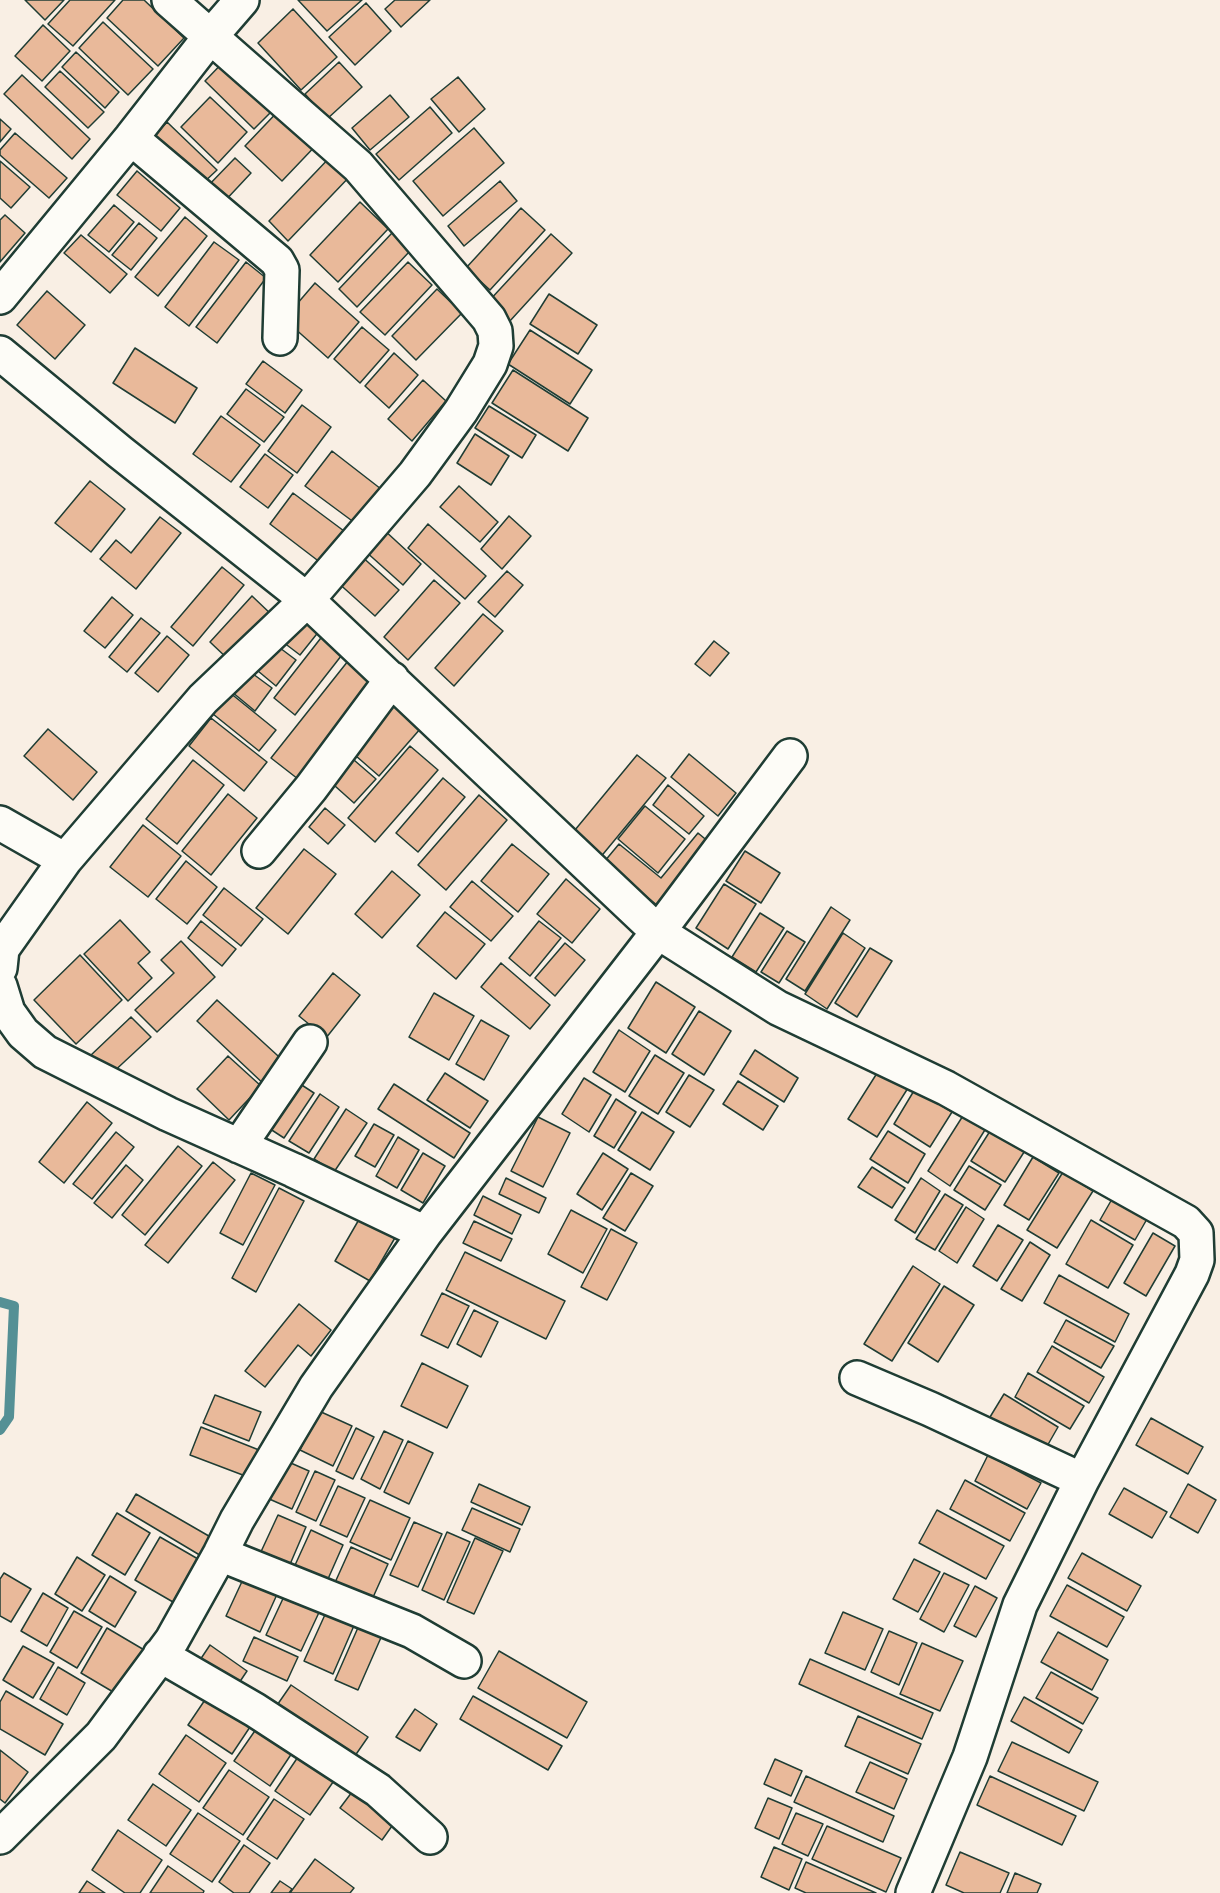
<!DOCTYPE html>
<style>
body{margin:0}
canvas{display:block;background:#f9efe4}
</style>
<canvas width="1220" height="1893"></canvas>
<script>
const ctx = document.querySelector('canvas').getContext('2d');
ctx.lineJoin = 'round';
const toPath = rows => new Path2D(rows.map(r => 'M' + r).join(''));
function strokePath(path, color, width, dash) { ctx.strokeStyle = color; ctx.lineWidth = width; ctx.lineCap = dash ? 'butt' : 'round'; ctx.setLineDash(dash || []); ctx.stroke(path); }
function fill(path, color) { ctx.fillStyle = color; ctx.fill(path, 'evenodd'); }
const stream = toPath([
 [0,1302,14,1306,9,1417,0,1430]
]);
const building = toPath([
 [25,0,64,0,45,20,25,0],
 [70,0,115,0,73,46,48,24,70,0],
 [123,0,144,0,184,38,158,66,107,18,123,0],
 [298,0,362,0,327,31,298,0],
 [395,0,430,0,401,27,385,9,395,0],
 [366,3,391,31,355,65,329,37,366,3],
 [293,9,337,57,301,90,258,43,293,9],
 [103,22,153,69,128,95,79,48,103,22],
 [43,25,70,51,42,81,15,56,43,25],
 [76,52,119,92,105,108,62,67,76,52],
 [230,55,280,103,254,129,205,81,230,55],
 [339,62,362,87,327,119,305,94,339,62],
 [60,71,104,112,88,128,45,87,60,71],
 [22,75,90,139,72,159,4,94,22,75],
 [458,77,485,109,459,132,431,99,458,77],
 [390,95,409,117,370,150,352,128,390,95],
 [210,97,247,132,218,163,181,127,210,97],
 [285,104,322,139,282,181,245,146,285,104],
 [430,107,452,133,399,180,376,154,430,107],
 [0,119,11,129,0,142,0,119],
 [167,122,217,170,201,185,152,138,167,122],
 [474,128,504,163,443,216,413,181,474,128],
 [15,133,67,178,49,198,0,155,0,150,15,133],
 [334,153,354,172,288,241,269,221,334,153],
 [235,158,251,173,222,204,205,189,235,158],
 [0,161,30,187,11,208,0,198,0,161],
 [137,171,180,208,161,231,117,195,137,171],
 [500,181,517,201,464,246,448,226,500,181],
 [360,202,388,229,338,282,310,255,360,202],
 [114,205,134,222,109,252,88,235,114,205],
 [521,208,545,230,490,290,466,268,521,208],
 [5,215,25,233,0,262,0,220,5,215],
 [185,217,207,236,158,296,135,277,185,217],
 [139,223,157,238,131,270,112,255,139,223],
 [392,233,410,251,357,307,339,289,392,233],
 [551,234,572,253,509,322,488,302,551,234],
 [81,235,127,274,110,293,64,253,81,235],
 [214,242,239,260,189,326,165,307,214,242],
 [246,262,266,278,217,343,196,327,246,262],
 [408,262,432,285,385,335,360,312,408,262],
 [315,283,359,322,328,358,284,319,315,283],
 [437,289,462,313,416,360,392,336,437,289],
 [47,291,85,325,55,359,17,325,47,291],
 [549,294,597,325,578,354,530,324,549,294],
 [362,327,389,350,360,383,334,359,362,327],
 [530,330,592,370,570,404,508,364,530,330],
 [135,348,197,388,175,423,113,383,135,348],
 [394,353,418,375,389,408,365,386,394,353],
 [263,361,302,390,285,413,246,384,263,361],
 [513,370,588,418,568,451,492,403,513,370],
 [423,380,446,401,412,441,388,419,423,380],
 [246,389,284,417,264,442,227,414,246,389],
 [302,405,331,427,297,473,268,451,302,405],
 [489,406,536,435,522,458,475,428,489,406],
 [221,416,260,445,231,482,193,454,221,416],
 [475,434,509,456,491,485,457,463,475,434],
 [332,451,381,489,355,523,305,486,332,451],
 [265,454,293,475,268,508,240,487,265,454],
 [90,481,125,509,91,552,55,523,90,481],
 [459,486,498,522,480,542,440,507,459,486],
 [293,493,344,531,321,563,270,524,293,493],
 [509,516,531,536,502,569,481,549,509,516],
 [160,517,181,533,136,589,100,559,116,540,131,553,160,517],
 [428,524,486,576,465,599,408,548,428,524],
 [383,529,421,564,403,585,364,550,383,529],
 [359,554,399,590,375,616,335,580,359,554],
 [222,567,244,585,193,646,171,627,222,567],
 [507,571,523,585,495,617,478,602,507,571],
 [434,580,460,603,408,660,384,637,434,580],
 [252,596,273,616,230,661,210,642,252,596],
 [112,597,133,615,105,648,84,631,112,597],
 [299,613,320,630,300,655,279,639,299,613],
 [483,614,503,631,454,686,435,668,483,614],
 [141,618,160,633,127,672,109,657,141,618],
 [324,634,345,651,295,715,274,698,324,634],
 [167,636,189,655,158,692,135,673,167,636],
 [714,641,729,653,710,676,695,664,714,641],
 [272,642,296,660,276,686,252,666,272,642],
 [348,661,374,682,298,779,271,758,348,661],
 [249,671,272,688,255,711,232,692,249,671],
 [229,692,276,730,259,751,213,714,229,692],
 [390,701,421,728,379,776,348,749,390,701],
 [211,718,267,762,244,791,189,746,211,718],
 [48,729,97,772,73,800,24,756,48,729],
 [410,746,438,770,375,842,348,818,410,746],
 [347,754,376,779,354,803,326,778,347,754],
 [689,754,736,793,718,816,671,777,689,754],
 [637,755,666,778,599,859,570,836,637,755],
 [193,760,224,785,177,844,146,819,193,760],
 [443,778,465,797,418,852,396,833,443,778],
 [668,785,704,816,689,834,653,805,668,785],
 [228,794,257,818,211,875,182,851,228,794],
 [479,795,507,820,446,890,418,865,479,795],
 [645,806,685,839,658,873,618,839,645,806],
 [325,808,345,825,328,844,309,827,325,808],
 [143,825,181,856,148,897,110,867,143,825],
 [698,833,710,843,658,906,604,862,619,844,661,878,698,833],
 [512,844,549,874,518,912,481,881,512,844],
 [304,849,336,874,288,934,256,908,304,849],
 [745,851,780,873,761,903,726,881,745,851],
 [186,861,217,887,187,924,156,899,186,861],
 [392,871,420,895,382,938,355,914,392,871],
 [566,879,600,909,572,943,537,914,566,879],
 [472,881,513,916,491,941,450,907,472,881],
 [724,884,756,904,728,949,696,928,724,884],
 [224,888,263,919,241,946,203,915,224,888],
 [831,907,850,920,805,991,786,979,831,907],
 [445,912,485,944,456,979,417,946,445,912],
 [760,913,784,928,756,972,732,957,760,913],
 [120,920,150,952,138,963,152,978,128,1001,84,954,120,920],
 [201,921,236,949,222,966,188,938,201,921],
 [539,921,561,938,530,976,509,958,539,921],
 [787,931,805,942,779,983,761,972,787,931],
 [843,933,865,948,827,1009,805,994,843,933],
 [181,941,215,977,157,1032,135,1010,174,973,161,960,181,941],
 [565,943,585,960,555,996,535,978,565,943],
 [870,948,892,961,857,1017,835,1003,870,948],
 [80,955,122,1000,76,1044,34,1000,80,955],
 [501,963,550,1005,530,1029,481,987,501,963],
 [333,973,360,995,326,1038,299,1016,333,973],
 [656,982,695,1007,666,1053,628,1028,656,982],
 [434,993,474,1016,449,1060,409,1037,434,993],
 [217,1000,289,1066,268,1088,197,1021,217,1000],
 [699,1011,731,1031,704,1075,672,1054,699,1011],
 [131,1017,151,1037,109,1076,90,1056,131,1017],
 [481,1020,509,1036,484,1080,456,1064,481,1020],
 [619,1030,650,1051,625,1092,593,1072,619,1030],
 [755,1050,798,1078,784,1102,740,1074,755,1050],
 [655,1055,684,1073,658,1114,629,1096,655,1055],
 [228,1056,261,1086,229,1120,197,1089,228,1056],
 [879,1070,908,1088,877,1137,848,1119,879,1070],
 [445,1073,488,1101,470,1128,427,1100,445,1073],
 [689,1075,714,1090,690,1127,666,1112,689,1075],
 [291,1078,314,1093,284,1138,261,1123,291,1078],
 [584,1078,611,1095,589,1132,562,1114,584,1078],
 [738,1081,778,1106,763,1130,723,1104,738,1081],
 [394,1084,470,1133,454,1158,378,1109,394,1084],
 [915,1089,952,1112,930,1147,894,1124,915,1089],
 [320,1094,339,1107,309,1153,289,1141,320,1094],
 [616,1099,636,1112,614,1148,594,1136,616,1099],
 [87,1102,112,1123,64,1183,39,1162,87,1102],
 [346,1109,367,1123,334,1172,314,1159,346,1109],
 [966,1111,988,1125,950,1186,928,1171,966,1111],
 [642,1112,674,1132,650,1170,618,1150,642,1112],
 [538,1117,570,1133,543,1187,511,1171,538,1117],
 [374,1124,394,1135,375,1167,355,1156,374,1124],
 [992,1128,1026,1149,1005,1182,971,1161,992,1128],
 [888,1131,925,1154,908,1183,870,1159,888,1131],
 [116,1132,134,1147,92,1199,73,1184,116,1132],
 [398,1137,419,1150,397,1188,376,1176,398,1137],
 [178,1146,202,1166,145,1235,122,1215,178,1146],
 [423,1153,445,1166,423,1203,401,1190,423,1153],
 [603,1153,628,1169,602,1210,577,1194,603,1153],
 [1033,1157,1059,1173,1029,1220,1004,1205,1033,1157],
 [213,1162,235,1180,168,1263,145,1245,213,1162],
 [126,1165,143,1180,112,1218,94,1203,126,1165],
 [969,1166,1001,1185,985,1210,954,1190,969,1166],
 [872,1167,905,1188,892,1208,858,1187,872,1167],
 [1063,1172,1093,1191,1057,1248,1027,1230,1063,1172],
 [251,1173,275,1185,243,1245,220,1233,251,1173],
 [631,1173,653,1186,625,1231,603,1218,631,1173],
 [506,1178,546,1198,539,1213,499,1194,506,1178],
 [921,1178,940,1191,915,1233,895,1220,921,1178],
 [279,1188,304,1201,256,1292,232,1278,279,1188],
 [1116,1192,1151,1212,1135,1240,1100,1220,1116,1192],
 [945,1194,963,1205,935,1250,916,1239,945,1194],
 [483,1196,521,1215,512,1234,474,1215,483,1196],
 [966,1207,984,1219,957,1263,939,1251,966,1207],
 [571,1210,607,1229,583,1273,548,1254,571,1210],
 [361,1216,396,1236,370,1281,335,1261,361,1216],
 [1091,1220,1133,1245,1108,1288,1066,1264,1091,1220],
 [474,1221,512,1239,501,1261,463,1243,474,1221],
 [998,1225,1023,1240,997,1281,973,1266,998,1225],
 [611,1229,637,1243,607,1300,581,1287,611,1229],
 [1153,1233,1175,1246,1146,1296,1124,1283,1153,1233],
 [1030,1242,1050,1255,1022,1301,1001,1289,1030,1242],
 [465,1252,565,1301,546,1339,446,1290,465,1252],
 [913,1266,940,1284,892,1361,864,1344,913,1266],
 [1059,1275,1129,1314,1115,1342,1044,1303,1059,1275],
 [944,1286,974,1305,938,1362,908,1343,944,1286],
 [442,1293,469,1306,448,1348,421,1335,442,1293],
 [299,1304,331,1330,311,1356,298,1345,265,1387,245,1371,299,1304],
 [474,1310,498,1322,481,1357,457,1344,474,1310],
 [1066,1320,1114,1346,1101,1368,1054,1342,1066,1320],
 [1052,1346,1104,1377,1089,1403,1037,1372,1052,1346],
 [422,1363,468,1386,447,1428,401,1406,422,1363],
 [1028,1373,1084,1406,1070,1429,1015,1397,1028,1373],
 [1004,1394,1058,1427,1042,1455,987,1422,1004,1394],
 [215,1395,261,1412,249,1441,203,1423,215,1395],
 [319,1411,352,1426,333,1466,300,1450,319,1411],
 [1151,1418,1203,1447,1188,1474,1136,1445,1151,1418],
 [201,1427,259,1450,248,1477,190,1455,201,1427],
 [356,1428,374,1437,353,1479,336,1471,356,1428],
 [384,1431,403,1440,380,1489,361,1479,384,1431],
 [408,1441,433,1453,409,1504,384,1492,408,1441],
 [988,1455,1041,1483,1027,1509,975,1481,988,1455],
 [284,1460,309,1471,292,1509,267,1498,284,1460],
 [315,1471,335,1480,316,1521,296,1512,315,1471],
 [965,1480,1025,1513,1010,1541,950,1509,965,1480],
 [479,1484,530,1507,522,1525,471,1502,479,1484],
 [1188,1484,1216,1500,1198,1533,1170,1517,1188,1484],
 [338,1486,365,1498,347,1537,320,1525,338,1486],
 [1124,1488,1167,1512,1152,1538,1109,1514,1124,1488],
 [136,1494,214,1539,203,1557,126,1511,136,1494],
 [370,1500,410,1518,391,1560,350,1542,370,1500],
 [472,1508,520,1529,510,1552,462,1530,472,1508],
 [937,1510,1004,1546,986,1579,919,1543,937,1510],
 [117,1513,150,1533,125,1575,92,1555,117,1513],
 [278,1515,306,1527,288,1569,259,1556,278,1515],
 [414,1522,442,1534,418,1587,390,1575,414,1522],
 [311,1530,343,1545,324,1588,291,1574,311,1530],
 [447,1532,470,1542,444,1600,422,1590,447,1532],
 [160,1537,198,1559,173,1602,135,1580,160,1537],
 [475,1538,503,1551,474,1614,447,1602,475,1538],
 [351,1547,388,1564,370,1604,333,1587,351,1547],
 [1082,1553,1141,1586,1127,1611,1068,1578,1082,1553],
 [77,1557,105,1575,82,1611,55,1594,77,1557],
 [914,1559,940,1572,918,1612,893,1599,914,1559],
 [4,1573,31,1589,11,1622,0,1616,0,1579,4,1573],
 [944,1573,969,1585,944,1632,920,1619,944,1573],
 [245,1575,279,1590,260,1632,226,1616,245,1575],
 [110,1576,136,1592,115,1627,89,1611,110,1576],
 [1067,1585,1124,1617,1107,1647,1050,1616,1067,1585],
 [975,1586,997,1598,976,1637,954,1626,975,1586],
 [287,1590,322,1606,301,1651,266,1635,287,1590],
 [43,1593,68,1608,47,1646,21,1631,43,1593],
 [328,1608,356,1621,333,1674,304,1661,328,1608],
 [74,1611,102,1627,77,1668,50,1652,74,1611],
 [843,1612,883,1629,865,1670,825,1653,843,1612],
 [360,1623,383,1633,358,1690,335,1680,360,1623],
 [107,1628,146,1651,120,1696,81,1673,107,1628],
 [889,1631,917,1643,899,1685,871,1672,889,1631],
 [1058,1632,1108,1660,1092,1690,1041,1662,1058,1632],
 [254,1637,298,1657,287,1681,243,1661,254,1637],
 [922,1643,963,1661,940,1711,900,1694,922,1643],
 [210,1645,247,1671,233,1692,196,1666,210,1645],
 [23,1646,54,1663,33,1698,3,1680,23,1646],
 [499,1651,587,1702,567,1738,478,1688,499,1651],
 [810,1659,933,1713,922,1739,799,1684,810,1659],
 [58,1667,85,1683,67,1715,40,1699,58,1667],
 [1051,1672,1098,1698,1083,1724,1036,1698,1051,1672],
 [291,1685,368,1737,350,1763,273,1711,291,1685],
 [6,1691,63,1724,45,1755,0,1729,0,1702,6,1691],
 [211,1691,254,1721,232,1754,188,1725,211,1691],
 [473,1696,562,1746,548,1770,460,1719,473,1696],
 [1024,1697,1082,1730,1069,1753,1011,1721,1024,1697],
 [415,1709,437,1724,420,1751,396,1737,415,1709],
 [858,1716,921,1744,908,1774,845,1746,858,1716],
 [261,1722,296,1747,270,1786,234,1761,261,1722],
 [186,1735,226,1763,199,1802,159,1774,186,1735],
 [1012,1742,1098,1782,1084,1811,998,1771,1012,1742],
 [0,1750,28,1772,5,1803,0,1799,0,1750],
 [302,1751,338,1775,310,1815,275,1791,302,1751],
 [775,1759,802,1771,791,1796,764,1784,775,1759],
 [870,1762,907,1779,894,1809,856,1792,870,1762],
 [229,1770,269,1797,243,1835,203,1808,229,1770],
 [806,1776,894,1816,883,1842,794,1802,806,1776],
 [990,1776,1076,1816,1062,1845,977,1805,990,1776],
 [153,1784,191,1810,166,1846,128,1820,153,1784],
 [355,1788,397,1819,382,1840,340,1808,355,1788],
 [768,1798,792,1808,779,1839,755,1828,768,1798],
 [274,1799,304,1819,277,1859,247,1839,274,1799],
 [198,1813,240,1841,212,1882,170,1854,198,1813],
 [796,1813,823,1824,808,1856,782,1844,796,1813],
 [827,1826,901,1858,886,1892,812,1859,827,1826],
 [118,1830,162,1860,140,1893,125,1893,92,1870,118,1830],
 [244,1845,270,1863,249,1893,234,1893,219,1882,244,1845],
 [774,1847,802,1859,789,1890,761,1877,774,1847],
 [960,1852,1009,1873,1000,1893,964,1893,946,1885,960,1852],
 [315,1859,354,1888,350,1893,290,1893,315,1859],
 [806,1862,876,1893,806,1893,795,1888,806,1862],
 [168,1866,204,1891,203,1893,150,1893,168,1866],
 [1015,1873,1041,1884,1037,1893,1007,1893,1015,1873],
 [87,1881,105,1893,79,1893,87,1881],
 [280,1881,292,1889,289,1893,271,1893,280,1881]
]);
const minor = toPath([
 [131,138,277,261,282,270,280,338],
 [0,297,131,138,210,37,242,0],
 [0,353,120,452,307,600,658,932,778,1008,946,1088,1186,1222,1196,1233,1197,1260,1192,1274,1082,1480,1020,1605,970,1757,913,1893],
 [0,823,65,860],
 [259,851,311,788,392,679],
 [0,968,2,949,65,860,203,699,307,600,415,474,461,411,490,364,496,346,495,331,489,319,358,166,169,0],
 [0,986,8,1012,23,1033,45,1052,168,1114,293,1170,425,1233],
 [239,1146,310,1042],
 [857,1378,930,1409,1082,1480],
 [220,1554,412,1631,464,1661],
 [160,1655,255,1710,378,1790,430,1837],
 [0,1837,101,1736,172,1640,220,1554,237,1520,316,1387,425,1233,658,932,790,756]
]);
strokePath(stream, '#559095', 10);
fill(building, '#e9b99a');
strokePath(building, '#1f3d34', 1.5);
strokePath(minor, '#1f3d34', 38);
strokePath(minor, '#fdfcf7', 33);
</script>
